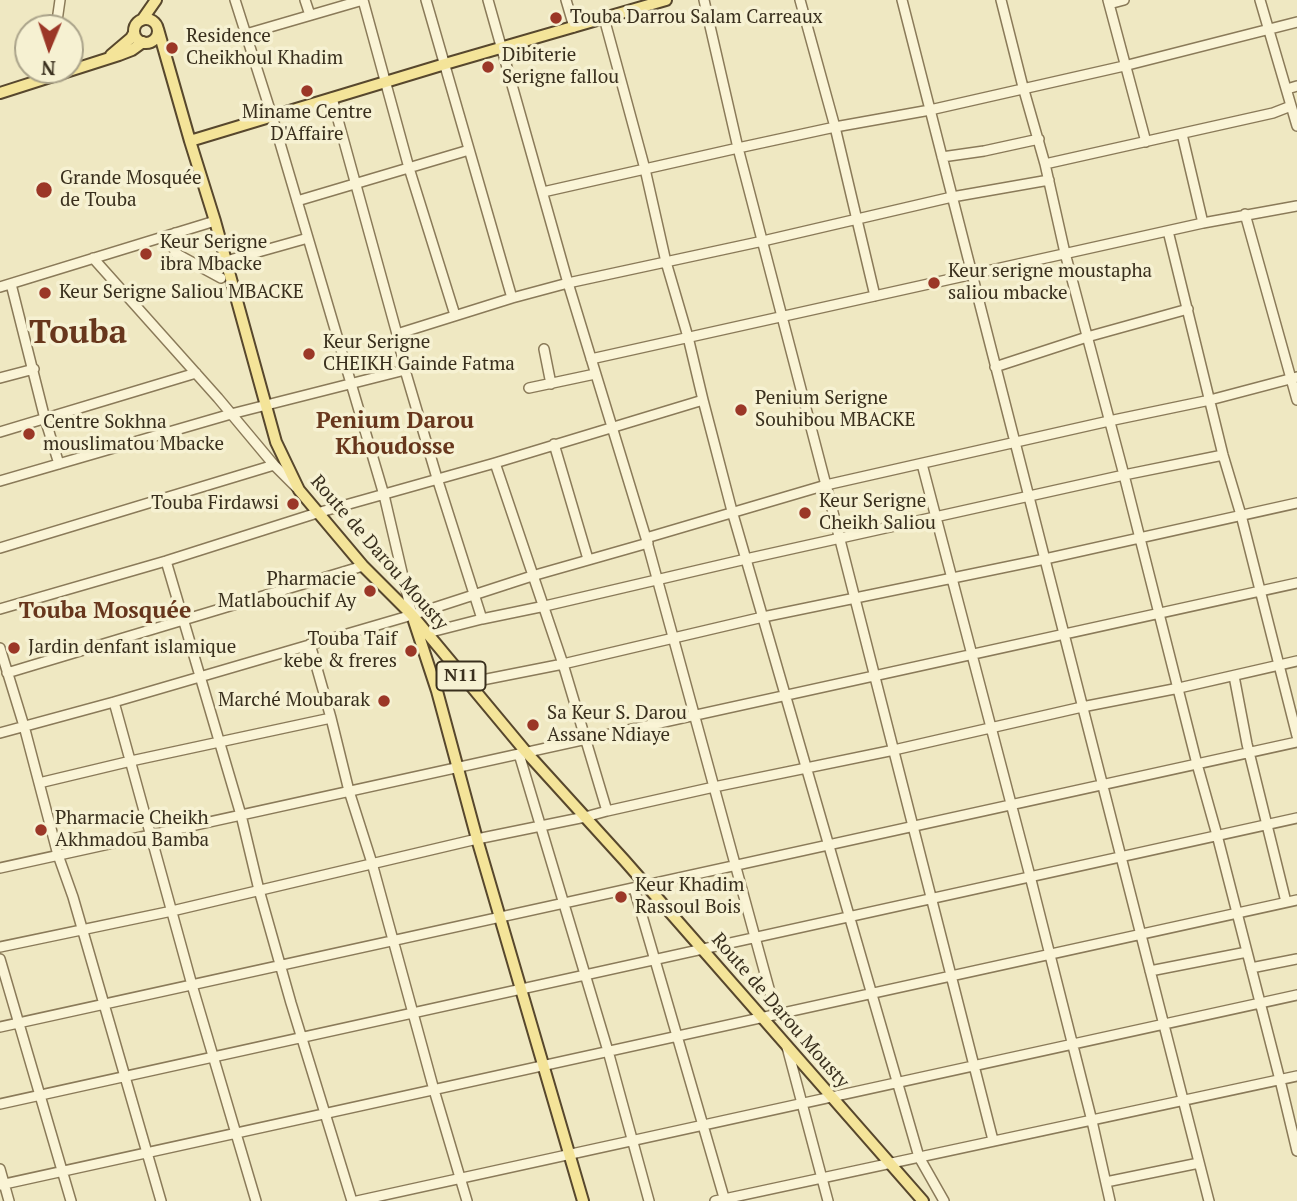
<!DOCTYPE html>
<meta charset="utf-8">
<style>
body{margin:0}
#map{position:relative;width:1297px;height:1201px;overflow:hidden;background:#efe8c2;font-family:"PT Serif",serif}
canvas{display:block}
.north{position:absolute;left:14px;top:14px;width:70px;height:70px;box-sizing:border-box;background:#f6f1d2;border:2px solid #aaa38a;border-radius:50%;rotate:182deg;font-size:19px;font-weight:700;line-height:28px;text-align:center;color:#392f1d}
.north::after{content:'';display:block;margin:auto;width:24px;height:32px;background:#9b3727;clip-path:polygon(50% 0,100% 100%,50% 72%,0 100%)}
</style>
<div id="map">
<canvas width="1297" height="1201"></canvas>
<div class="north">N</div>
</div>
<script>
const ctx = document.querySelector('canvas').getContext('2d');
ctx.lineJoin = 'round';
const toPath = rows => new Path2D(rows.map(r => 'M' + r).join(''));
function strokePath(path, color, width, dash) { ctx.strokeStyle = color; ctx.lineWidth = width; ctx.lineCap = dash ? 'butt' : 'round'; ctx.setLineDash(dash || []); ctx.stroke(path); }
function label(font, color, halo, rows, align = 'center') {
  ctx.font = font + ' "PT Serif",serif'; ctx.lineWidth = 7; ctx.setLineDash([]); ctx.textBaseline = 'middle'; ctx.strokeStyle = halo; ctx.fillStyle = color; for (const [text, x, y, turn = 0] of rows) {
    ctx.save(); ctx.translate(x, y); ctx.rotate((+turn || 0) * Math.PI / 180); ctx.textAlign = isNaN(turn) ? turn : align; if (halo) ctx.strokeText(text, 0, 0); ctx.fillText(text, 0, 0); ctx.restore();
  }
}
const minor = toPath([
 [235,0,272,116,384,495,412,615],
 [305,0,310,15],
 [363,0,409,168,455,315],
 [426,0,512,298],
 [488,0,568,283,646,538,776,1014],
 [566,0,574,27],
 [704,0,738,148,826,485,993,1140],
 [800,0,835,127,875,296],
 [902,0,1209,1201],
 [1001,0,1023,87,1045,164,1065,253,1124,475,1197,764,1217,835,1280,1080,1297,1151],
 [1108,0,1146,142],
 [1260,0,1297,126],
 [1109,4,1124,0],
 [604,18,645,169,666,262,688,337,703,400,732,511,919,1157,944,1201],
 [56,28,60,0],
 [246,34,363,0],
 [1287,89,1297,86],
 [332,98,397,334,405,370,437,478,482,619],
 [1182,134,1203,223],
 [942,157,984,151,1039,139],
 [1045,164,1273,113,1291,106],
 [543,192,738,148,835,127,930,110,1124,66,1297,22],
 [297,201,469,150],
 [1245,214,1297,400],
 [1168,231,1223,455,1241,515,1297,736],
 [175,233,176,238,174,247,175,253,221,278],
 [93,258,218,398,274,465,296,487],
 [226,261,308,238],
 [11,284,45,419,59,464],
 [0,287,215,221],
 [397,334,512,298,568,283,763,241,952,197,1049,180],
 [544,349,551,384],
 [591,359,1203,223,1297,206],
 [995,367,1087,337,1188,309],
 [0,378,34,369],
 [529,388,595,374],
 [0,432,196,373],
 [554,444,588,559],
 [495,463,563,664,607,811],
 [922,464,1030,876,1092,1121,1110,1201],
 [0,481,231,414,405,370],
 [646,538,826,485,1109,421,1210,400,1297,377],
 [0,548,274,465],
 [166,561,241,815,259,890,291,1003,352,1201],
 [0,609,166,561,317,513,495,463,703,400],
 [427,633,482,619,545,606,746,559,1124,475,1223,455],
 [310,644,331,718,349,791,372,863,434,1090,467,1201],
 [0,648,24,726,58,855,73,897,161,1201],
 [7,673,363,566],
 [1234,676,1247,744,1286,902],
 [467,683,563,664,763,617,1045,559,1297,503],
 [114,702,192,985,256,1201],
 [0,733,114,702,412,615,532,576,648,543],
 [519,754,608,1051,649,1201],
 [39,783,131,761,331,718],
 [0,868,1297,583],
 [634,888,725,1201],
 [0,947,172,911,477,839,585,817,607,811,714,787,894,750,1082,707,1179,688,1297,661],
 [0,959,71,1201],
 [1251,968,1297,959],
 [1150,971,1247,952],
 [0,1027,1297,742],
 [787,1047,828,1201],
 [0,1104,1297,818],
 [0,1169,9,1201],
 [1106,1182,1199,1163],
 [0,1185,1297,900],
 [357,1201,1297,995],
 [715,1201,1297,1076]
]);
const major = toPath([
 '134 31a12 12 0 1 1 24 0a12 12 0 1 1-24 0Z',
 [142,20,156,0],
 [158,29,190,141,215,221,276,442,299,490,363,566,412,615,526,752,625,861,923,1201],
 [111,55,131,38,134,33],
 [0,93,119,55,132,50,143,42],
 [190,141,445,64,666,0],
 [414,621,437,691,477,839,583,1201]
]);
const markers = [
 [556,18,7,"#9b3727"],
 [172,48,7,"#9b3727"],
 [488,67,7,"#9b3727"],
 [307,91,7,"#9b3727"],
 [44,190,9,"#9b3727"],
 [146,254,7,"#9b3727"],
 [934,283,7,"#9b3727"],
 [45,293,7,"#9b3727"],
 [309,354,7,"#9b3727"],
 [741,410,7,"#9b3727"],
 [29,434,7,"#9b3727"],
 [293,504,7,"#9b3727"],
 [805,513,7,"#9b3727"],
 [370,591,7,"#9b3727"],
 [14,648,7,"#9b3727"],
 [411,651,7,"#9b3727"],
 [384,701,7,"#9b3727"],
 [533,725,7,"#9b3727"],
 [41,830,7,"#9b3727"],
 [621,897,7,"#9b3727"]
];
const shields = [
 [461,676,49]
];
const shieldNames = [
 ["N11",461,676]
];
const poiNames = [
 ["Touba Darrou Salam Carreaux",570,18],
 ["Residence",186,37],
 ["Cheikhoul Khadim",186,59],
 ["Dibiterie",502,56],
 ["Serigne fallou",502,78],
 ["Miname Centre",307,113,"center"],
 ["D'Affaire",307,135,"center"],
 ["Grande Mosquée",60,179],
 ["de Touba",60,201],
 ["Keur Serigne",160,243],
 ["ibra Mbacke",160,265],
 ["Keur serigne moustapha",948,272],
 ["saliou mbacke",948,294],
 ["Keur Serigne Saliou MBACKE",59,293],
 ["Keur Serigne",323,343],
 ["CHEIKH Gainde Fatma",323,365],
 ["Penium Serigne",755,399],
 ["Souhibou MBACKE",755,421],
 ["Centre Sokhna",43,423],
 ["mouslimatou Mbacke",43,445],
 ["Keur Serigne",819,502],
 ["Cheikh Saliou",819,524],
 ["Touba Firdawsi",279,504,"right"],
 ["Pharmacie",356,580,"right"],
 ["Matlabouchif Ay",356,602,"right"],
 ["Touba Taif",397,640,"right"],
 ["kebe & freres",397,662,"right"],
 ["Jardin denfant islamique",28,648],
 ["Marché Moubarak",370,701,"right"],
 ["Sa Keur S. Darou",547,714],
 ["Assane Ndiaye",547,736],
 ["Pharmacie Cheikh",55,819],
 ["Akhmadou Bamba",55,841],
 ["Keur Khadim",635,886],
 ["Rassoul Bois",635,908]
];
const streetNames = [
 ["Route de Darou Mousty",379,553,49],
 ["Route de Darou Mousty",780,1011,49]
];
const quarterNames = [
 ["Penium Darou",395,421],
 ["Khoudosse",395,447],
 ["Touba Mosquée",105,611]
];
const townNames = [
 ["Touba",78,334]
];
strokePath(minor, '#8a7a59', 12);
strokePath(major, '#57472d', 14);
strokePath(minor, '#faf4d6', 9);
strokePath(major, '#f4e499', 10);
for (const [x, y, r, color] of markers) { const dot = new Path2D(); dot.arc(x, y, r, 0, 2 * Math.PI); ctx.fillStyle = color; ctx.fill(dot); strokePath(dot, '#f6f1d2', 2.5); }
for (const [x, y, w] of shields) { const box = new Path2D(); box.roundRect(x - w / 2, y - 14.5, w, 29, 5); ctx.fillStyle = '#f6f1d2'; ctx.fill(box); strokePath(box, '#392f1d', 2); }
label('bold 18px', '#392f1d', null, shieldNames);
label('19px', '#392f1d', '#f6f1d2', poiNames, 'left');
label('19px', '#392f1d', '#f6f1d2', streetNames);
label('bold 23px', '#67361c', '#f6f1d2', quarterNames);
label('bold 33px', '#67361c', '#f6f1d2', townNames);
</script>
